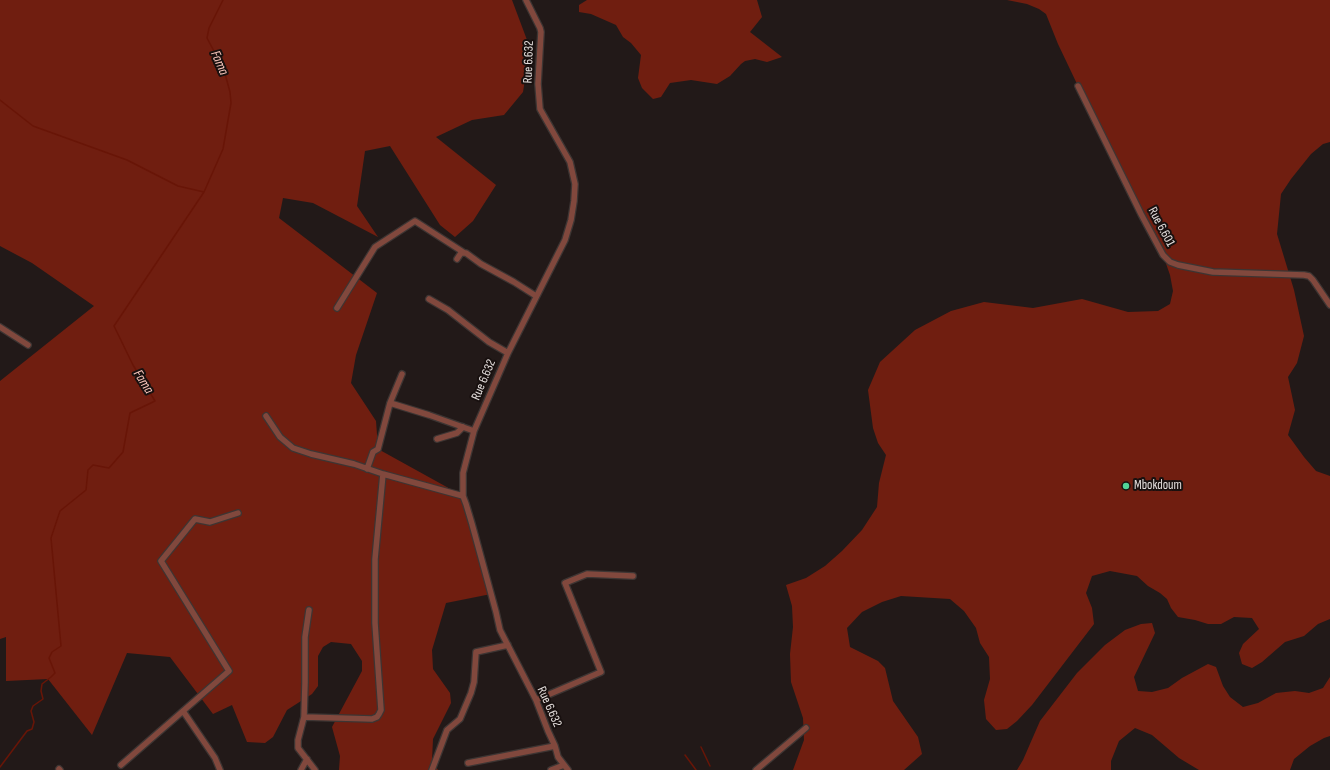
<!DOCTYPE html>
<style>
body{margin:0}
canvas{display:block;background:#221918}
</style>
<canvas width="1330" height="770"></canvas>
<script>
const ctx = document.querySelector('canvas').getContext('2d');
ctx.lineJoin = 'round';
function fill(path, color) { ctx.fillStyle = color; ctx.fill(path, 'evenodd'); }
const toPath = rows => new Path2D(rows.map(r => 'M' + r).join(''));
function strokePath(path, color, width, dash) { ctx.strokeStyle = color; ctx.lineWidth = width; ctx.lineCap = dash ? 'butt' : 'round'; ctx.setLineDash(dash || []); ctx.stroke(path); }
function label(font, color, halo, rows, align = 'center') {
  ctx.font = font + ' "Sofia Sans Condensed",sans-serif'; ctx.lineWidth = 4; ctx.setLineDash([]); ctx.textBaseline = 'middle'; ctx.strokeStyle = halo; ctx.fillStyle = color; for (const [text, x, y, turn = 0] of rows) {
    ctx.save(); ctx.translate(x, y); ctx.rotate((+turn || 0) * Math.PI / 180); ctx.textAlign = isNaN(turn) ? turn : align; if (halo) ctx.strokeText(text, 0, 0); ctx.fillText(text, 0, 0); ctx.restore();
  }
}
const forest = toPath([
 [0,0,512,0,530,48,523,92,504,115,472,120,436,137,496,185,473,221,455,237,440,225,390,146,365,151,357,206,378,237,313,203,283,198,279,218,377,293,356,355,351,383,376,421,378,449,463,496,491,594,446,603,432,650,433,669,450,693,451,703,433,739,432,760,438,770,339,770,340,756,332,727,362,671,362,661,351,644,331,642,323,647,318,656,318,686,312,694,287,710,273,737,265,743,247,742,232,705,213,714,170,657,127,653,92,735,48,679,6,681,6,637,0,639,0,381,94,306,32,263,0,246],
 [587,0,757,0,762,17,750,32,782,57,767,62,755,59,745,61,741,64,730,76,717,84,691,80,670,83,661,97,653,99,642,88,638,78,641,55,631,43,623,37,616,25,591,14,579,12,579,5],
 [1007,0,1330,0,1330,142,1323,144,1311,154,1291,179,1281,194,1277,234,1294,290,1304,336,1297,363,1288,377,1295,410,1288,435,1304,457,1316,471,1330,476,1330,619,1318,624,1304,636,1285,642,1262,662,1252,668,1242,664,1239,653,1243,644,1259,629,1252,618,1234,617,1221,624,1208,624,1195,620,1178,617,1171,608,1167,599,1160,593,1148,586,1137,576,1110,571,1092,576,1086,593,1092,608,1094,624,1032,705,1017,721,1007,729,996,730,986,719,984,700,990,679,989,657,980,643,976,628,964,611,950,599,901,596,882,602,862,612,847,628,850,647,878,661,885,668,893,701,918,737,922,754,904,770,793,770,804,740,803,718,791,682,790,654,793,627,792,606,786,585,806,578,825,566,842,551,862,530,877,507,879,483,886,455,878,443,873,428,868,390,880,362,915,330,951,311,984,302,1033,308,1082,299,1128,312,1158,311,1170,304,1173,291,1170,275,1163,255,1078,86,1058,44,1046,14,1039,9,1027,4],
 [1152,623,1155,633,1134,677,1138,691,1152,692,1168,688,1182,678,1208,664,1216,667,1223,686,1230,697,1243,707,1258,703,1276,693,1295,691,1309,693,1323,688,1330,677,1330,736,1324,738,1310,746,1294,759,1290,770,1199,770,1179,758,1152,735,1135,728,1119,741,1111,761,1111,770,1017,770,1023,760,1040,721,1077,673,1105,645,1125,630,1141,624]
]);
const stream = toPath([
 [0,100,33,126,127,160,178,186,204,192],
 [701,747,710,766],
 [685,755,696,770],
 [0,767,27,731,32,729,34,722,31,711,33,706,43,699,41,691,42,684,51,677,55,673,49,658,52,652,61,646,51,538,60,511,86,490,88,470,93,465,109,468,123,452,130,413,155,401,133,365,114,326,204,192,223,149,231,103,230,92,224,70,207,38,209,28,223,0]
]);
const minor = toPath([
 [526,0,540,28,541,32,538,84,540,109,570,162,575,184,574,201,571,220,565,240,508,353,474,431,463,473,463,496,466,504,472,524,496,612,500,630,536,700,548,731,555,746,558,757,568,770],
 [1078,86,1141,214,1163,255,1170,262,1178,265,1213,272,1304,275,1309,276,1313,280,1330,305],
 [457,259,461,253,466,253,481,264,514,282,536,296],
 [429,299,448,310,489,342,508,353],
 [337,308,375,247,415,221,463,252],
 [0,327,28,345],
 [390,403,429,415,474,431],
 [266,416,280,437,293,448,311,454,354,464,383,474,463,496],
 [437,439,457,433,463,427],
 [367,469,373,452,378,449,390,403,402,374],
 [309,610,305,637,305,683,304,717,298,740,298,748,315,770],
 [536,700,601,672,565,583,587,574,633,576],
 [183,711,215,758,220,770],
 [304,717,372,719,377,717,379,714,381,710,375,623,375,559,383,474],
 [468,763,555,746],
 [121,765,229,671,161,561,195,519,210,522,238,513],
 [59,769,60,770],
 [301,770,307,759],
 [432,770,447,730,460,719,471,693,474,682,476,652,508,645],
 [551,770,564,765],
 [756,770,806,728]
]);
const markers = [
 [1126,486,4,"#52d397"]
];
const streetNames = [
 ["Rue 6.632",529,62,-88],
 ["Rue 6.601",1161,227,62],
 ["Rue 6.632",484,380,-67],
 ["Rue 6.632",549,707,66]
];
const poiNames = [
 ["Mbokdoum",1134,486]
];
const waterNames = [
 ["Fama",219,63,66],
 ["Fama",143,382,58]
];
fill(forest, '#701e10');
strokePath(stream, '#681507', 1.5);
strokePath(minor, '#3d3533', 8);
strokePath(minor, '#81483d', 5.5);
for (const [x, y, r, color] of markers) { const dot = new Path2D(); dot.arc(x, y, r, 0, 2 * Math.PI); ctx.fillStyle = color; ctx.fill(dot); strokePath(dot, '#18100f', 1.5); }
label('13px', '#e4dedc', '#18100f', streetNames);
label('13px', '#e4dedc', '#18100f', poiNames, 'left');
label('italic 14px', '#f7c5bb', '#18100f', waterNames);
</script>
